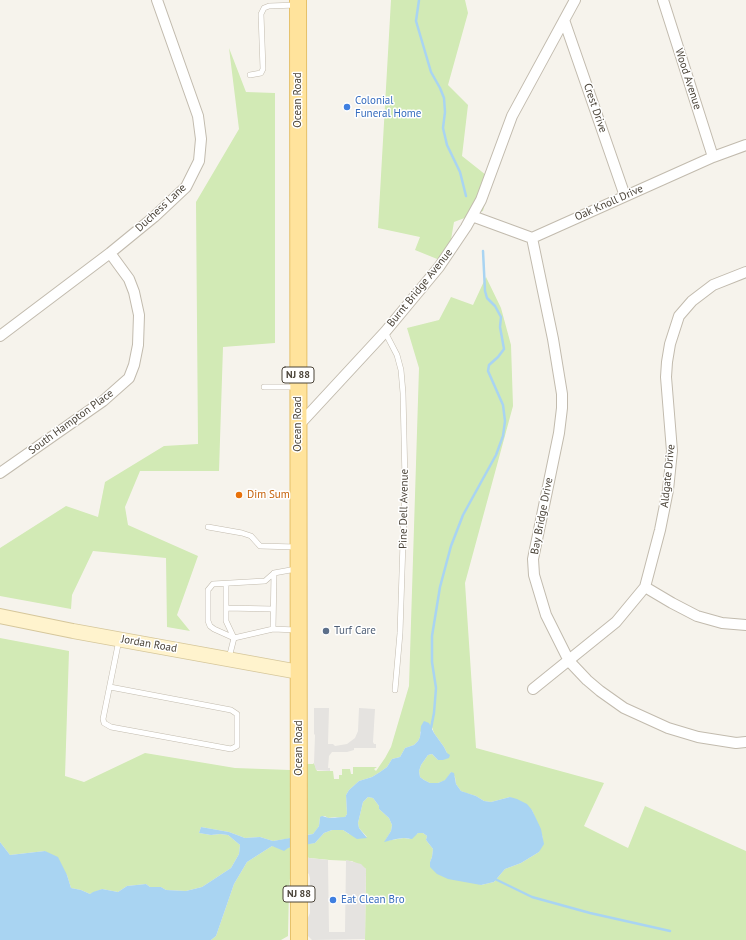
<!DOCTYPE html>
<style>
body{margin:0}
canvas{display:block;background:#f6f3ec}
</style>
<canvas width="746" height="940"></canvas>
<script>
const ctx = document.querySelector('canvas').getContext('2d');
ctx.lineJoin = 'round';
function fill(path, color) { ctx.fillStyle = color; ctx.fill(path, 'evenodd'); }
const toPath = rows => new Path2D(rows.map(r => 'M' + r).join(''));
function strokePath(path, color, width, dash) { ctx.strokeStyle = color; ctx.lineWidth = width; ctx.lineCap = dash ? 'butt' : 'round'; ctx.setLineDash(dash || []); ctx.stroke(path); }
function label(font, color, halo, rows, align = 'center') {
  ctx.font = font + ' "PT Sans",sans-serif'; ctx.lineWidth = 3; ctx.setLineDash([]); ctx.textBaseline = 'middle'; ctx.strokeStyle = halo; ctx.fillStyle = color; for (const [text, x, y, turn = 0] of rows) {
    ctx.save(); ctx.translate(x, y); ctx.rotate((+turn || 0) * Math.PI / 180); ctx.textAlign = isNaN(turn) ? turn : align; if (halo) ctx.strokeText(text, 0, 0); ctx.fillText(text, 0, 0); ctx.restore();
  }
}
const green = toPath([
 [391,0,465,0,468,13,448,85,468,105,462,156,491,179,483,211,454,222,447,263,415,250,420,237,378,228],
 [229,48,246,92,275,93,275,343,223,347,219,471,140,471,125,507,128,525,198,556,177,615,190,631,167,627,166,558,93,551,72,595,71,609,0,596,0,548,66,506,98,517,105,482,164,446,198,444,196,202,239,129],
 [486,277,501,308,511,345,513,406,465,583,476,748,604,783,584,826,628,848,645,806,746,851,746,940,365,940,366,869,352,861,330,860,309,858,307,857,306,844,315,843,324,833,332,830,343,830,349,834,367,837,359,828,358,823,363,802,368,797,373,798,379,806,379,809,389,818,392,825,391,831,385,841,404,838,409,839,418,833,423,833,427,836,426,840,433,849,432,857,430,862,481,885,494,882,505,869,521,863,539,852,543,840,542,835,532,810,510,797,491,802,484,801,476,796,466,793,461,791,456,784,455,777,451,772,446,780,438,783,430,783,424,780,420,777,419,771,421,765,428,755,432,754,438,760,447,753,444,747,434,733,432,727,420,732,420,737,418,741,414,745,405,748,400,757,392,759,387,767,380,772,372,777,359,781,349,790,346,795,347,814,345,817,341,818,335,817,328,818,325,816,320,817,319,826,317,829,313,834,306,835,307,764,313,764,314,763,317,771,333,771,334,779,339,779,339,775,342,775,342,769,350,769,351,774,353,774,353,767,377,767,374,769,376,771,385,758,391,747,409,686,419,368,407,328,439,320,451,297,473,305],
 [0,638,69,651,65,776,84,782,145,753,235,768,290,770,292,838,273,841,260,837,245,838,229,832,201,827,199,833,211,835,220,834,228,835,240,845,239,854,231,868,202,887,186,891,166,890,161,887,150,887,146,884,127,886,118,892,102,889,90,894,81,890,71,888,67,875,45,851,10,855,0,842],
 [272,846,288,848,293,847,289,889,288,936,281,940,211,940,216,936,234,884,247,862]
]);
const parking = toPath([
 [314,708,329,708,328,744,333,744,335,746,347,744,355,738,358,731,359,708,375,709,373,742,374,744,376,744,376,748,354,748,354,750,347,752,332,752,329,756,328,768,330,768,330,771,316,770,314,763,315,735,314,734],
 [307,857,309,858,328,860,329,932,345,932,346,860,361,864,366,869,365,939,312,940,307,935,307,920,310,913,310,879,309,874,306,872]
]);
const water = toPath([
 [424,721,429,723,434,733,444,747,447,753,450,755,449,758,443,760,438,760,432,754,428,755,421,765,419,771,420,777,424,780,430,783,438,783,445,780,451,772,454,773,456,784,461,791,476,796,484,801,491,802,510,797,517,799,527,804,532,810,541,829,544,844,539,852,521,863,505,869,494,882,481,885,448,879,437,874,430,867,430,862,432,857,433,849,426,840,427,836,423,833,418,833,412,839,404,838,396,839,384,842,391,831,392,825,389,818,379,809,379,806,373,798,368,797,363,802,358,823,359,828,367,838,357,839,343,830,332,830,324,833,315,843,288,848,284,851,272,846,247,862,234,884,216,936,211,940,0,940,0,842,10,855,45,851,58,857,67,875,71,888,81,890,90,894,93,892,102,889,118,892,127,886,146,884,150,887,161,887,166,890,186,891,202,887,231,868,239,854,240,845,228,835,220,834,211,835,199,833,201,827,229,832,245,838,260,837,273,841,313,834,319,826,320,817,322,816,329,818,345,817,347,814,346,795,349,790,359,781,372,777,380,772,387,767,392,759,400,757,405,748,414,745,418,741,420,737,421,726]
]);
const stream = toPath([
 [419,0,416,21,431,72,440,88,444,98,445,112,443,128,447,145,460,172,466,196],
 [431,728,434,713,436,688,432,662,432,636,440,587,451,546,463,515,496,455,503,436,505,421,503,405,488,371,489,365,498,357,504,349,500,327,501,317,495,306,487,298,485,291,483,251],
 [493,878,532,897,590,913,670,931]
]);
const lane = toPath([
 [250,75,261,73,263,69,261,14,264,8,269,6,297,5],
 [385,332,397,355,401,370,403,393,405,481,400,633,395,690],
 [264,387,297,387],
 [208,527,242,533,251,536,260,546,296,547],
 [296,569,274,573,265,581,213,584,208,590,208,621,210,626,214,629,234,638,273,629,296,630],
 [226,584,226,621,234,638,229,658],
 [226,608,273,609],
 [273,629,274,573],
 [110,687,231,710,237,714,237,746,231,749,111,727,104,723,103,719,119,640]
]);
const street = toPath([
 [663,0,713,157],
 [564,20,625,196],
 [472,216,532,238,713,157,746,145],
 [532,238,553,339,562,394,562,408,559,433,533,559,534,575,546,615,569,661,587,680,600,691,624,708,668,728,698,737,736,743,746,742],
 [0,336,110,253,154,217,186,187,199,161,201,139,198,116,157,0],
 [298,426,385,332,439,267,466,227,481,200,512,116,575,0],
 [0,473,103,401,129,378,134,365,138,345,139,315,134,292,129,279,110,253],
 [645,587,672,603,697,616,722,623,746,625],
 [533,689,616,622,645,587,660,530,668,490,672,451,666,377,667,362,670,344,679,316,692,301,713,285,746,272]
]);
const secondary = toPath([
 [0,616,73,631,299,672]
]);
const primary = toPath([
 [298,0,299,940]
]);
const markers = [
 [347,107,4,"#3f7fe0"],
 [239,495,4,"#e8710a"],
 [326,631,4,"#5c6f8a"],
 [333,900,4,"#3f7fe0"]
];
const shields = [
 [298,375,32],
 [299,894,32]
];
const shieldNames = [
 ["NJ 88",298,375],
 ["NJ 88",299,894]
];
const streetNames = [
 ["Wood Avenue",688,79,72],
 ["Ocean Road",298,100,-90],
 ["Crest Drive",595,108,71],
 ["Oak Knoll Drive",609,203,-24],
 ["Duchess Lane",161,208,-43],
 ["Burnt Bridge Avenue",420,288,-51],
 ["South Hampton Place",71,422,-36],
 ["Ocean Road",298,424,-90],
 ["Aldgate Drive",668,476,-84],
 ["Pine Dell Avenue",404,509,-89],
 ["Bay Bridge Drive",542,516,-79],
 ["Jordan Road",149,644,10],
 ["Ocean Road",299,748,-90]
];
const shopNames = [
 ["Colonial",355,101],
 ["Funeral Home",355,114],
 ["Eat Clean Bro",341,900]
];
const foodNames = [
 ["Dim Sum",247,495]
];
const serviceNames = [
 ["Turf Care",334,631]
];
fill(green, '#d2eab5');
fill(parking, '#e5e3e0');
fill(water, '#a9d4f2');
strokePath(stream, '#a9d4f2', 2.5);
strokePath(lane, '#c2bbae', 6);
strokePath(street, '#c2bbae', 12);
strokePath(secondary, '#d6c79b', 16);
strokePath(primary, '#e6c16a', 18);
strokePath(lane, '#fff', 5);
strokePath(street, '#fff', 10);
strokePath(secondary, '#fff3cd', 14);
strokePath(primary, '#ffe39c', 16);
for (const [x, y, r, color] of markers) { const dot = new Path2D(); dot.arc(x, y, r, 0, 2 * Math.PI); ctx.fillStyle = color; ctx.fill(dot); strokePath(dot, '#fff', 1.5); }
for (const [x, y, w] of shields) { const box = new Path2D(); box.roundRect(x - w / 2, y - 8, w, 16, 3); ctx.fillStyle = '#fff'; ctx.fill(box); strokePath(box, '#4b4439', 1); }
label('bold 10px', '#4b4439', null, shieldNames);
label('11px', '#4b4439', '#fff', streetNames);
label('11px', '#366cbe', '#fff', shopNames, 'left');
label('11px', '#c56008', '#fff', foodNames, 'left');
label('11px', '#4e5e75', '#fff', serviceNames, 'left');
</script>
